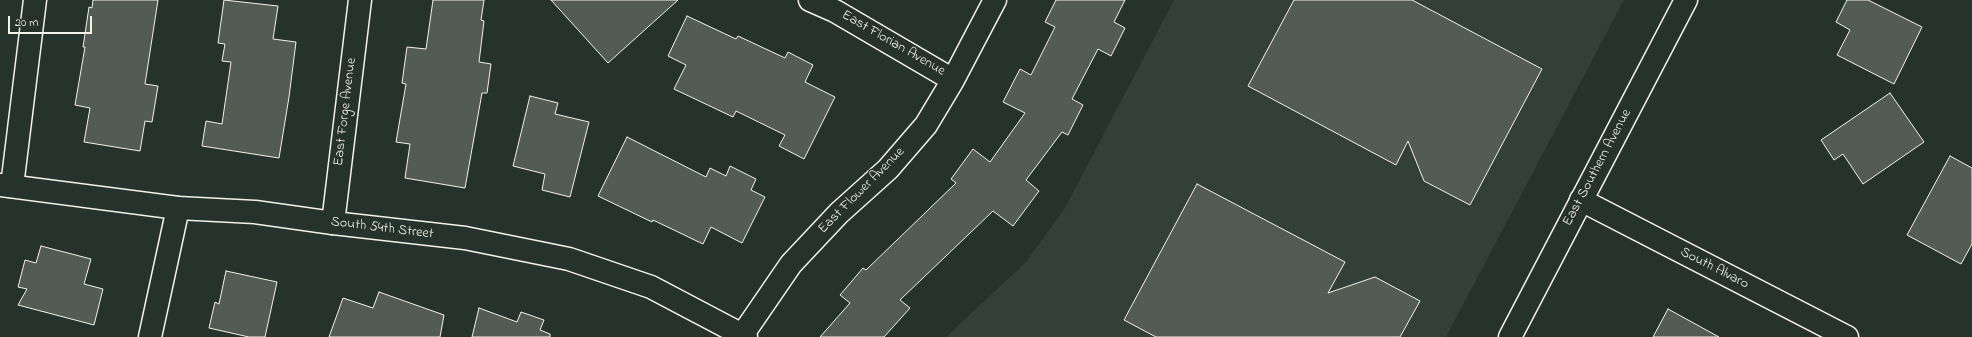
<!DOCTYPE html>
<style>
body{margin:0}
#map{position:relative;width:1972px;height:337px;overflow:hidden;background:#26332d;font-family:"Indie Flower",sans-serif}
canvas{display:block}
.scale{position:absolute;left:8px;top:16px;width:84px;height:18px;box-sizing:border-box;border:2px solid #f4f1e8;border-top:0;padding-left:5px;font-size:12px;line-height:14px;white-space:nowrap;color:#f4f1e8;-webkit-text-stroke:3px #26332d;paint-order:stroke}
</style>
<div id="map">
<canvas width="1972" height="337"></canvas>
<div class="scale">20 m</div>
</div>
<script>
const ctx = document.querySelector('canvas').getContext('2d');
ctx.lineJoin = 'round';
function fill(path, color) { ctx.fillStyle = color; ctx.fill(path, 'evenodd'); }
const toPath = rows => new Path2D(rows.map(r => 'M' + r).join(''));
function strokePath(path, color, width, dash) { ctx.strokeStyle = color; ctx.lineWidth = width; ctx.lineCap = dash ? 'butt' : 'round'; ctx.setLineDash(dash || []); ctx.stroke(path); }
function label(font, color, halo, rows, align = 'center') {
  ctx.font = font + ' "Indie Flower",sans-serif'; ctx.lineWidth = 3; ctx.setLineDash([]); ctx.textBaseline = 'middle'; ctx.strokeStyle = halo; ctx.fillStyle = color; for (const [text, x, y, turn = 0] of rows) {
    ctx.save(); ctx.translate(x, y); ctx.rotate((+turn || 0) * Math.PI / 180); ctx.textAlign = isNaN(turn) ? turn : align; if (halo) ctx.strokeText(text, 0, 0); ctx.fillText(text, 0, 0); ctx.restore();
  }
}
const built = toPath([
 [1174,0,1624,0,1446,337,946,337,1026,262,1065,208]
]);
const building = toPath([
 [93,0,158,0,145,84,158,86,152,122,145,121,140,151,84,142,90,108,75,105,85,47,83,47,89,7,92,8,93,0],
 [224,0,278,6,273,39,296,42,289,97,279,158,202,146,206,121,222,124,231,62,222,61,225,44,218,43,224,0],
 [433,0,484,0,481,20,484,21,479,62,491,64,487,93,482,93,465,188,405,178,410,144,396,142,406,84,402,83,407,47,426,49,433,0],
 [551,0,678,0,608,63,551,0],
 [1056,0,1125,0,1114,22,1125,28,1111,56,1098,49,1072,99,1083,105,1068,135,1062,132,1026,180,1039,191,1013,226,993,211,900,300,910,308,884,337,820,337,850,303,840,295,863,268,866,270,956,183,951,179,973,149,990,162,1025,113,1003,102,1020,69,1031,75,1055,27,1045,22,1056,0],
 [1294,0,1412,0,1542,69,1470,205,1424,181,1408,141,1396,165,1248,86,1294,0],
 [1847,0,1868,0,1922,27,1894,84,1837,55,1850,30,1836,22,1847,0],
 [687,16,736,39,738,36,785,58,788,52,813,65,805,82,835,97,804,159,779,146,785,135,736,111,733,117,674,89,686,65,668,56,687,16],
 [1890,93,1924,142,1863,184,1843,154,1834,160,1821,140,1890,93],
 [530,96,558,103,555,114,589,122,570,197,542,190,545,174,513,166,530,96],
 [627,137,706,177,710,168,726,176,730,166,756,179,751,190,765,197,742,243,711,227,703,244,653,220,652,222,598,196,627,137],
 [1950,156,1972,168,1972,244,1961,264,1907,235,1950,156],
 [1197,184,1345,262,1328,293,1375,277,1420,301,1400,337,1156,337,1124,320,1197,184],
 [41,246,91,259,84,284,103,289,94,325,18,305,27,289,18,287,25,260,36,263,41,246],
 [226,271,277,282,265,337,249,337,209,328,215,302,219,304,226,271],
 [379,292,444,315,440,337,329,337,343,298,373,308,379,292],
 [479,308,517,322,521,312,544,320,540,330,550,334,550,337,472,337,479,308],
 [1668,309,1719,337,1653,337,1668,309]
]);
const street = toPath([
 [810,0,835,11,953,80],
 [12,186,35,0],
 [1581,200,1847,337],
 [333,223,360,0],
 [743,334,791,264,839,213,888,169,926,125,953,80,995,0],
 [150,337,178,208]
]);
const secondary = toPath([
 [0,185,178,208,255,212,333,223,465,238,569,259,651,287,746,337],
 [1510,337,1686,0]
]);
const streetNames = [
 ["East Florian Avenue",893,44,30],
 ["East Forge Avenue",346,112,-83],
 ["East Southern Avenue",1598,168,-62],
 ["East Flower Avenue",862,191,-45],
 ["South 54th Street",382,229,7],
 ["South Alvaro",1714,269,27]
];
fill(built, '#333f39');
fill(building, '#525c55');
strokePath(building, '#f4f1e8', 1);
strokePath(street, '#f4f1e8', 25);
strokePath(secondary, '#f4f1e8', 25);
strokePath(street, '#26332d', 22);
strokePath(secondary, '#26332d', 22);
label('14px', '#f4f1e8', '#26332d', streetNames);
</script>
